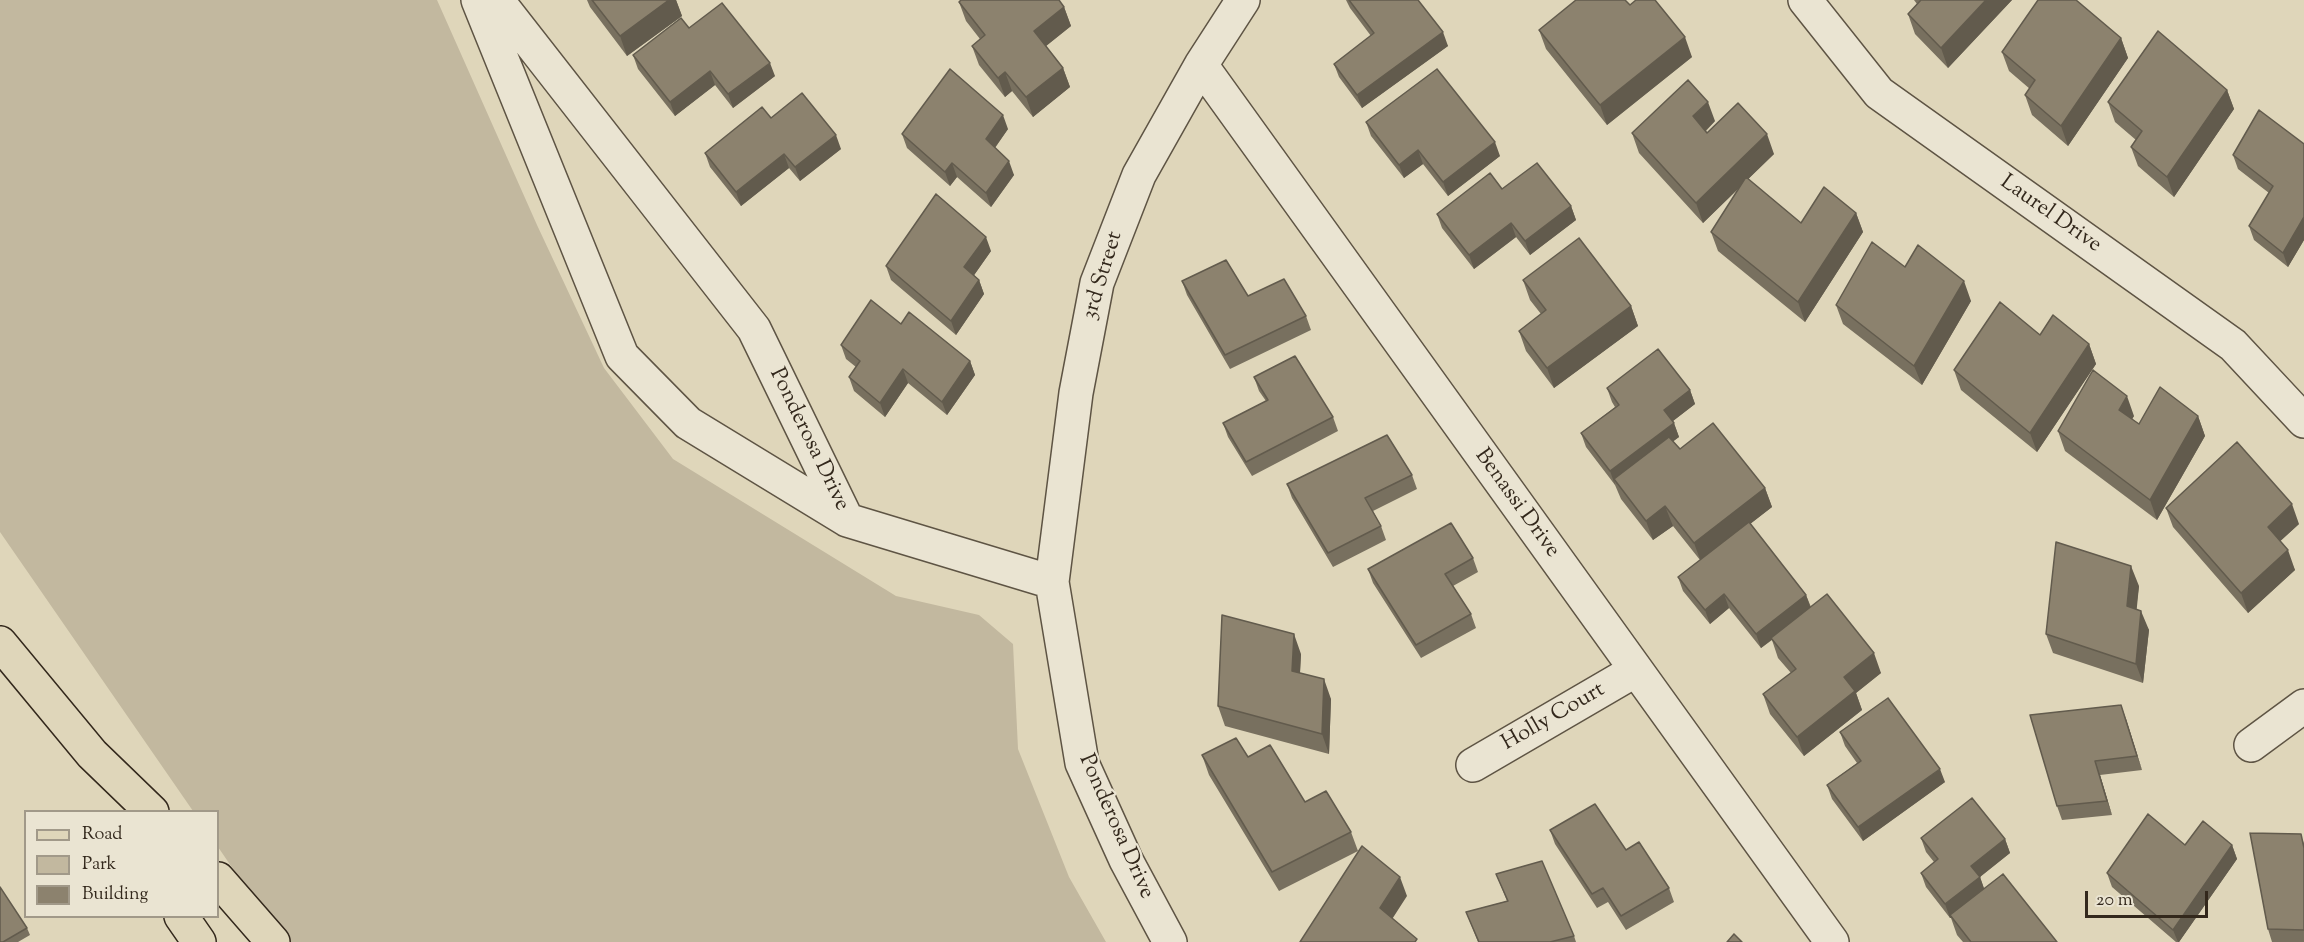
<!DOCTYPE html>
<style>
body{margin:0}
#map{position:relative;width:2304px;height:942px;overflow:hidden;background:#dfd6ba;font-family:"Sorts Mill Goudy",serif}
canvas{display:block}
.legend{position:absolute;left:24px;top:810px;width:195px;height:108px;box-sizing:border-box;background:#eae4d2;border:2px solid #a19989;margin:0;padding:8px 10px;list-style:none;font-size:18px;color:#33281c}
.legend li{display:flex;align-items:center;gap:12px;height:30px}
.legend b{width:30px;border:2px solid #a19989}
.scale{position:absolute;left:2085px;top:891px;width:123px;height:27px;box-sizing:border-box;border:3px solid #33281c;border-top:0;padding-left:8px;font-size:18px;line-height:21px;white-space:nowrap;color:#33281c;-webkit-text-stroke:4px #eae4d2;paint-order:stroke}
</style>
<div id="map">
<canvas width="2304" height="942"></canvas>
<ul class="legend">
<li><b style="height:8px;background:#dfd6ba"></b>Road</li>
<li><b style="height:16px;background:#c2b89f"></b>Park</li>
<li><b style="height:16px;background:#8c826e"></b>Building</li>
</ul>
<div class="scale">20 m</div>
</div>
<script>
const ctx = document.querySelector('canvas').getContext('2d');
ctx.lineJoin = 'round';
function fill(path, color) { ctx.fillStyle = color; ctx.fill(path, 'evenodd'); }
const toPath = rows => new Path2D(rows.map(r => 'M' + r).join(''));
function strokePath(path, color, width, dash) { ctx.strokeStyle = color; ctx.lineWidth = width; ctx.lineCap = dash ? 'butt' : 'round'; ctx.setLineDash(dash || []); ctx.stroke(path); }
function label(font, color, halo, rows, align = 'center') {
  ctx.font = font + ' "Sorts Mill Goudy",serif'; ctx.lineWidth = 4.5; ctx.setLineDash([]); ctx.textBaseline = 'middle'; ctx.strokeStyle = halo; ctx.fillStyle = color; for (const [text, x, y, turn = 0] of rows) {
    ctx.save(); ctx.translate(x, y); ctx.rotate((+turn || 0) * Math.PI / 180); ctx.textAlign = isNaN(turn) ? turn : align; if (halo) ctx.strokeText(text, 0, 0); ctx.fillText(text, 0, 0); ctx.restore();
  }
}
const green = toPath([
 [0,0,437,0,537,225,604,368,673,459,896,596,979,615,1013,644,1018,749,1069,877,1106,942,283,942,218,847,218,812,193,811,0,532]
]);
const minor = toPath([
 [478,0,622,356,688,423,847,520,1052,582,1082,763,1126,860,1170,942],
 [497,0,754,329,847,520],
 [1805,0,1879,93,2233,345,2304,421],
 [1201,65,1832,942],
 [1052,582,1076,393,1097,283,1139,175,1201,65,1243,0],
 [2251,745,2304,706],
 [1473,765,1636,670]
]);
const major = toPath([
 [0,643,92,754,152,812],
 [218,879,273,942],
 [181,916,199,942]
]);
const wall = toPath([
 [587,0,676,0,682,16,627,56,590,7],
 [1346,0,1418,0,1448,46,1362,108,1339,77,1334,64,1371,36,1350,8],
 [1914,0,2012,0,1948,68,1915,34,1908,14,1917,4],
 [959,2,1064,7,1071,26,1046,46,1063,68,1070,87,1033,117,1012,91,1005,97,979,65,972,46,980,39,966,21],
 [1630,5,1692,57,1607,125,1546,49,1539,30],
 [689,28,775,76,733,108,715,85,675,116,638,69,633,55],
 [2121,38,2128,58,2068,146,2032,115,2025,95,2030,89,2009,71,2002,52],
 [2227,90,2234,109,2174,197,2138,166,2131,147,2136,140,2115,122,2108,102],
 [771,118,841,149,800,181,789,168,741,206,710,167,705,153],
 [1715,121,1706,131,1707,133,1774,154,1748,179,1801,223,1856,213,1863,232,1805,322,1718,251,1711,232,1740,187,1703,223,1639,153,1632,133],
 [1366,122,1500,156,1448,196,1423,164,1404,178,1371,136],
 [1008,129,995,148,1014,175,991,207,957,177,950,186,907,148,902,134],
 [2304,144,2304,240,2288,267,2254,240,2249,226,2269,193,2238,169,2233,155],
 [1502,189,1571,206,1576,220,1530,255,1516,237,1474,269,1442,228,1437,214],
 [991,251,974,275,979,280,984,294,956,335,891,280,886,266],
 [1905,267,1971,301,1922,385,1843,324,1836,305],
 [1523,280,1631,306,1638,326,1554,388,1526,351,1519,331,1541,314,1530,300],
 [1182,281,1248,296,1306,316,1311,330,1230,369,1187,295],
 [901,324,970,361,975,375,947,415,908,383,885,417,854,391,849,377,856,367,846,359,841,345],
 [2040,335,2089,344,2096,364,2037,452,1961,390,1954,370],
 [1254,377,1333,417,1338,431,1252,476,1228,437,1223,423,1266,401,1259,391],
 [1607,388,1690,390,1695,404,1673,421,1679,437,1673,441,1680,449,1765,488,1772,507,1750,524,1806,595,1811,607,1881,673,1856,693,1862,710,1804,756,1770,714,1763,694,1791,673,1778,658,1772,640,1761,648,1729,608,1710,624,1683,591,1678,577,1700,560,1673,526,1653,540,1621,499,1615,485,1586,447,1581,433,1615,407,1612,402],
 [2134,416,2132,419,2139,424,2198,416,2205,436,2157,520,2065,451,2058,431],
 [1412,475,1417,489,1373,511,1381,526,1386,540,1333,567,1292,498,1287,484],
 [2166,508,2299,524,2280,541,2295,570,2248,613,2173,527],
 [1473,558,1478,572,1453,586,1471,614,1476,628,1421,658,1373,583,1368,569],
 [2139,586,2136,609,2149,630,2143,683,2053,653,2046,634],
 [1301,654,1300,673,1331,699,1329,754,1225,726,1218,706],
 [2126,719,2142,770,2100,775,2112,815,2062,820,2057,806],
 [1840,732,1945,782,1863,841,1832,799,1827,785,1857,763,1845,746],
 [1202,755,1248,757,1305,802,1351,832,1358,851,1279,891,1209,775],
 [1550,830,1626,850,1669,888,1674,902,1626,930,1608,902,1597,908,1555,844],
 [1921,838,2005,839,2010,853,1980,877,1984,889,2057,942,1963,942,1957,935,1951,918,1950,918,1926,887,1921,873,1934,862,1926,852],
 [2304,841,2304,942,2272,942,2268,929],
 [2185,845,2232,845,2237,859,2179,942,2176,942,2112,887,2107,873],
 [1496,874,1574,936,1576,942,1478,942,1466,912,1507,901],
 [27,928,30,935,18,942,0,942]
]);
const shadedWall = toPath([
 [669,0,676,0,682,16,627,56,620,36],
 [1986,0,2012,0,1948,68,1941,48],
 [1064,7,1071,26,1041,50,1034,31],
 [1443,32,1448,46,1362,108,1357,95],
 [1685,37,1692,57,1607,125,1600,105],
 [2121,38,2128,58,2068,146,2061,126],
 [770,63,775,76,733,108,728,94],
 [1063,68,1070,87,1033,117,1026,97],
 [710,71,715,85,675,116,670,102],
 [1005,72,1012,91,1005,97,998,78],
 [2227,90,2234,109,2174,197,2167,177],
 [1708,102,1715,121,1700,136,1693,116],
 [1003,115,1008,129,991,153,986,139],
 [1767,134,1774,154,1703,223,1696,203],
 [836,135,841,149,800,181,795,167],
 [1495,142,1500,156,1448,196,1443,182],
 [1418,150,1423,164,1404,178,1399,165],
 [784,154,789,168,741,206,736,192],
 [1009,161,1014,175,991,207,986,193],
 [952,163,957,177,950,186,945,172],
 [1571,206,1576,220,1530,255,1525,241],
 [1856,213,1863,232,1805,322,1798,302],
 [2304,217,2304,240,2288,267,2283,253],
 [1511,223,1516,237,1474,269,1469,255],
 [986,237,991,251,970,281,964,267],
 [979,280,984,294,956,335,951,321],
 [1964,281,1971,301,1922,385,1914,366],
 [1631,306,1638,326,1554,388,1547,368],
 [2089,344,2096,364,2037,452,2030,433],
 [970,361,975,375,947,415,942,402],
 [903,369,908,383,885,417,880,403],
 [1690,390,1695,404,1669,424,1664,410],
 [2127,396,2134,416,2126,429,2119,410],
 [2198,416,2205,436,2157,520,2150,500],
 [1674,423,1679,437,1617,484,1614,479,1615,485,1610,471],
 [1765,488,1772,507,1701,562,1694,543],
 [2292,504,2299,524,2275,546,2268,527],
 [1665,506,1673,526,1653,540,1646,521],
 [2288,550,2295,570,2248,613,2241,593],
 [2131,566,2139,586,2135,626,2127,606],
 [1724,594,1729,608,1710,624,1705,610],
 [1806,595,1811,609,1761,648,1756,634],
 [2141,611,2149,630,2143,683,2136,664],
 [1294,634,1301,654,1299,690,1292,671],
 [1874,653,1881,673,1856,693,1862,710,1804,756,1797,737,1844,677],
 [1324,679,1331,699,1329,754,1322,734],
 [2121,705,2126,719,2142,770,2137,756],
 [2095,761,2100,775,2112,815,2107,801],
 [1940,769,1945,782,1863,841,1858,827],
 [2005,839,2010,853,1976,880,1971,866],
 [2232,845,2237,859,2179,942,2178,942,2173,930],
 [1400,877,1407,896,1387,927,1380,908],
 [1980,877,1985,891,1950,915,1951,918,1950,918,1945,904]
]);
const building = toPath([
 [592,0,669,0,620,36,592,0],
 [961,0,1059,0,1064,7,1034,31,1063,68,1026,97,1005,72,998,78,972,46,985,35,959,2,961,0],
 [1349,0,1418,0,1443,32,1357,95,1334,64,1374,33,1349,0],
 [1576,0,1625,0,1630,5,1636,0,1655,0,1685,37,1600,105,1539,30,1576,0],
 [1921,0,1986,0,1941,48,1908,14,1921,0],
 [2038,0,2076,0,2121,38,2061,126,2025,95,2035,80,2002,52,2038,0],
 [722,3,770,63,728,94,710,71,670,102,633,55,681,18,689,28,722,3],
 [2158,31,2227,90,2167,177,2131,147,2142,131,2108,102,2158,31],
 [950,69,1003,115,986,139,1009,161,986,193,952,163,945,172,902,134,950,69],
 [1437,69,1495,142,1443,182,1418,150,1399,165,1366,122,1437,69],
 [1688,80,1708,102,1693,116,1707,133,1738,103,1767,134,1696,203,1632,133,1688,80],
 [802,93,836,135,795,167,784,154,736,192,705,153,762,107,771,118,802,93],
 [2259,110,2304,144,2304,217,2283,253,2249,226,2273,186,2233,155,2259,110],
 [1537,163,1571,206,1525,241,1511,223,1469,255,1437,214,1490,173,1502,189,1537,163],
 [1746,177,1801,223,1824,187,1856,213,1798,302,1711,232,1746,177],
 [936,194,986,237,964,267,979,280,951,321,886,266,936,194],
 [1579,238,1631,306,1547,368,1519,331,1546,310,1523,280,1579,238],
 [1872,242,1905,267,1918,245,1964,281,1914,366,1836,305,1872,242],
 [1226,260,1248,296,1284,279,1306,316,1225,355,1182,281,1226,260],
 [871,300,901,324,909,312,970,361,942,402,903,369,880,403,849,377,860,361,841,345,871,300],
 [2000,302,2040,335,2053,315,2089,344,2030,433,1954,370,2000,302],
 [1658,349,1690,390,1664,410,1674,423,1610,471,1581,433,1619,405,1607,388,1658,349],
 [1295,356,1333,417,1246,462,1223,423,1268,400,1254,377,1295,356],
 [2093,370,2127,396,2119,410,2139,424,2160,387,2198,416,2150,500,2058,431,2093,370],
 [1713,423,1765,488,1694,543,1665,506,1646,521,1614,479,1669,437,1680,449,1713,423],
 [1387,435,1412,475,1365,498,1381,526,1328,553,1287,484,1387,435],
 [2237,442,2292,504,2268,527,2288,550,2241,593,2166,508,2237,442],
 [1749,522,1806,595,1756,634,1724,594,1705,610,1678,577,1749,522],
 [1451,523,1473,558,1445,574,1471,614,1416,645,1368,569,1451,523],
 [2056,542,2131,566,2127,606,2141,611,2136,664,2046,634,2056,542],
 [1827,594,1874,653,1844,677,1855,691,1797,737,1763,694,1796,669,1771,638,1827,594],
 [1222,615,1294,634,1292,671,1324,679,1322,734,1218,706,1222,615],
 [1888,698,1940,769,1858,827,1827,785,1861,761,1840,732,1888,698],
 [2121,705,2137,756,2095,761,2107,801,2057,806,2030,715,2121,705],
 [1236,738,1248,757,1270,745,1305,802,1326,791,1351,832,1272,872,1202,755,1236,738],
 [1972,798,2005,839,1971,866,1980,877,1945,904,1921,873,1938,859,1921,838,1972,798],
 [1595,804,1626,850,1639,842,1669,888,1621,916,1603,888,1592,894,1550,830,1595,804],
 [2148,814,2185,845,2203,821,2232,845,2173,930,2107,873,2148,814],
 [2250,833,2301,834,2304,848,2304,930,2268,929,2250,833],
 [1362,846,1400,877,1380,908,1417,939,1415,942,1300,942,1362,846],
 [1542,861,1574,936,1550,942,1479,942,1466,912,1508,901,1496,874,1542,861],
 [2003,874,2057,942,1971,942,1950,915,2003,874],
 [0,887,27,928,3,942,0,942,0,887],
 [1734,934,1742,942,1727,942,1734,934]
]);
const streetNames = [
 ["Laurel Drive",2050,215,35],
 ["3rd Street",1104,276,-73],
 ["Ponderosa Drive",808,440,64],
 ["Benassi Drive",1516,504,54],
 ["Holly Court",1554,718,-30],
 ["Ponderosa Drive",1115,827,66]
];
fill(green, '#c2b89f');
strokePath(minor, '#5e5444', 36);
strokePath(major, '#33281c', 36);
strokePath(minor, '#eae4d2', 33);
strokePath(major, '#dfd6ba', 33);
fill(wall, '#78705f');
fill(shadedWall, '#625b4d');
fill(building, '#8c826e');
strokePath(building, '#625b4d', 1.5);
label('22px', '#33281c', '#eae4d2', streetNames);
</script>
